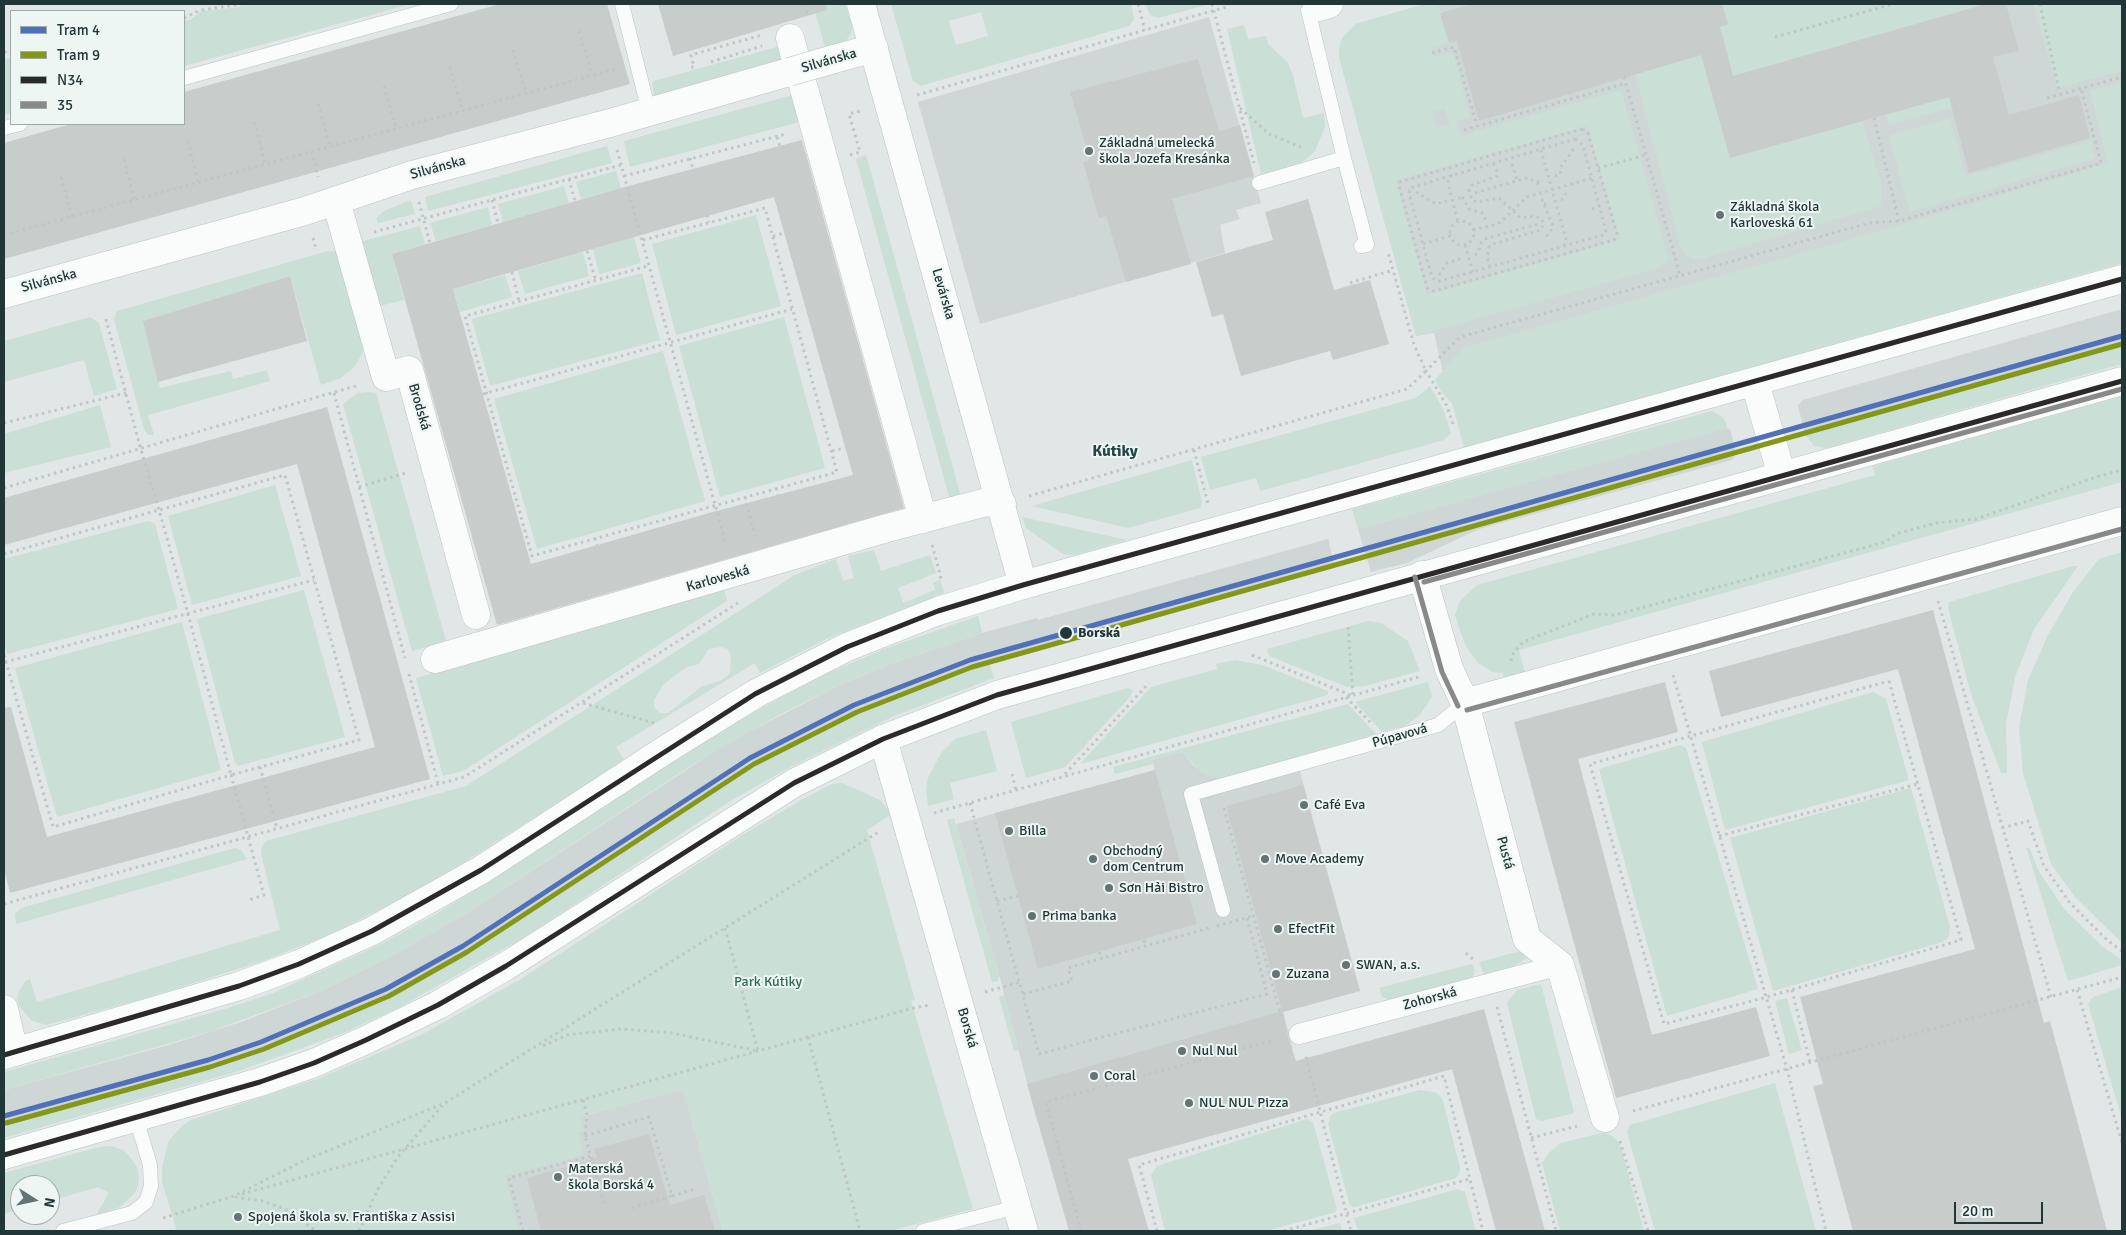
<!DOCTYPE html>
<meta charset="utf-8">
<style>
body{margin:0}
#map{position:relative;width:2126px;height:1235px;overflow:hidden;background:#e1e6e6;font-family:Signika,sans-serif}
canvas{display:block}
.frame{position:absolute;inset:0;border:5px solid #213737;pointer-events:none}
.legend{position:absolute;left:10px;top:10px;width:175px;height:115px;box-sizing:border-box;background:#eef6f4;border:1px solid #9caaa8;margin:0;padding:6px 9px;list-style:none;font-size:15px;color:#213737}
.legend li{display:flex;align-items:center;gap:10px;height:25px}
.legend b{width:25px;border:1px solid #9caaa8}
.north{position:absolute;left:10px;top:1175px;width:50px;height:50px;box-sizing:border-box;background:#eef6f4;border:1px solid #9caaa8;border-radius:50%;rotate:100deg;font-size:14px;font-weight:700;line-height:20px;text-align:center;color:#213737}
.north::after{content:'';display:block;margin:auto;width:18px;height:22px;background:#647474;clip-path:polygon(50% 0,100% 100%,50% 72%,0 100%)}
.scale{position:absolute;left:1954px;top:1202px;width:89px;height:22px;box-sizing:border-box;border:2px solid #213737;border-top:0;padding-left:6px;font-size:15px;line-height:18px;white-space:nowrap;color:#213737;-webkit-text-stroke:4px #eef6f4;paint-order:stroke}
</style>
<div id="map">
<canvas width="2126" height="1235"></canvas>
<div class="frame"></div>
<ul class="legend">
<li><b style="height:6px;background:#5071b9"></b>Tram 4</li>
<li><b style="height:6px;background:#849717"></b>Tram 9</li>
<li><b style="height:6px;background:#2b2a29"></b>N34</li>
<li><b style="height:6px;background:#898989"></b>35</li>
</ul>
<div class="north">N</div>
<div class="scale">20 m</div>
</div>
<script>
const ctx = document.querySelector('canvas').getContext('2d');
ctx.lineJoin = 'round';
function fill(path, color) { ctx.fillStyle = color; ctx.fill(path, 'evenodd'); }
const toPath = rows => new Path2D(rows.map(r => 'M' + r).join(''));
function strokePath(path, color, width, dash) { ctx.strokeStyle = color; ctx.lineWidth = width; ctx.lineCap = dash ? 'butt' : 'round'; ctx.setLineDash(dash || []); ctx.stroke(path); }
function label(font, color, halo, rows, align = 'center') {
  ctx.font = font + ' Signika,sans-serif'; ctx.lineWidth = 4; ctx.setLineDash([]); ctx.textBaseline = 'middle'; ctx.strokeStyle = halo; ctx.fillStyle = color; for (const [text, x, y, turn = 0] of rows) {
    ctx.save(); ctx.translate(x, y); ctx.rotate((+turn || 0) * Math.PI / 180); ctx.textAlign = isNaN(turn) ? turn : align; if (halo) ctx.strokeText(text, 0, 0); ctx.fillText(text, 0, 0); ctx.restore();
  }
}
const built = toPath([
 [1425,4,2122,4,2122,193,1443,372,1434,333,1416,336,1339,57,1340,44,1344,36,1356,24],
 [1209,17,1261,203,1236,210,1240,219,1220,225,1225,253,980,324,918,102],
 [2122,309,2122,344,1805,434,1798,405,1803,400],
 [1724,428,1730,429,1736,454,1732,460,1479,529,1407,563,1371,572,1358,529],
 [1328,539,1334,563,1045,644,1045,646,989,662,916,688,856,712,762,761,713,790,456,959,350,1014,294,1038,244,1055,4,1124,4,1090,172,1044,241,1022,326,989,386,959,469,912,729,742,838,686,893,663,982,633,1037,618,1038,620],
 [1182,752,1194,766,1219,779,1296,757,1360,991,1283,1012,1293,1049,1037,1121,999,975,956,824,1155,770,1152,760],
 [683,1089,723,1231,378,1231,580,1117]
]);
const green = toPath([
 [247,4,411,4,184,66,184,21,190,20,202,11,240,7],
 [813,4,845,4,852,25,851,34,843,45,826,51],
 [891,4,1131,4,1134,19,1129,26,920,86,913,81],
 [981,12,988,36,956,45,949,21],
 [1145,4,1211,4,1158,18,1150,15],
 [1425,4,1438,4,1449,43,1431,48,1434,57,1453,52,1470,117,1456,121,1461,136,1621,90,1668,257,1667,262,1658,268,1416,336,1339,57,1340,44,1344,36,1356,24],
 [1445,109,1450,124,1436,128,1432,112],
 [1587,126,1620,240,1427,294,1396,180],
 [1722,4,1986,4,1733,76,1720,27,1728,24],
 [2033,4,2122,4,2122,71,2058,88],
 [1244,25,1248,39,1266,36,1268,44,1288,63,1293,75,1303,118,1324,113,1325,127,1315,151,1301,163,1261,174,1227,29],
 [784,45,790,63,656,103,652,84,654,81],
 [1701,55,1730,158,1862,121,1881,183,1881,206,1698,260,1686,256,1681,249,1635,74],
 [11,58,11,113,4,115,4,60],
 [2122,83,2122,263,1464,448,1452,403,1443,394,1435,380,1463,348,1887,229,2108,163,2090,91],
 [1972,91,1975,101,1888,125,1885,114],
 [800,93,807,120,630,167,624,141],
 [1950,118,1966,176,2091,141,2096,158,1910,212,1889,136],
 [607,146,612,163,428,211,425,197],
 [866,155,961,497,950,500,856,159],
 [616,171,621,188,581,199,576,182],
 [564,186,569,203,503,222,498,204],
 [411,200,415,214,378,223,376,218,384,211],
 [488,207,492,225,436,241,430,223],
 [756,215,781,306,676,335,652,244],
 [420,226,425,244,392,254,404,300,375,307,360,242],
 [634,237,641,263,599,274,593,249],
 [328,251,338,252,366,339,362,354,355,366,341,378,321,385,290,276,144,321,160,388,231,371,233,379,267,370,270,381,148,415,154,435,148,435,144,429,114,319,117,311],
 [583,252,589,276,525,294,518,271],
 [642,273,660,340,490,386,472,319],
 [505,275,512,297,460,312,453,289],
 [90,317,99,323,117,389,94,396,84,360,4,382,4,341],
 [784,317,825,468,720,497,679,346],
 [2122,344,2122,364,1827,448,1814,446,1805,434],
 [663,351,705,501,537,549,494,399],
 [1430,386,1442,407,1451,433,1444,440,1260,491,1256,478,1210,490,1201,457,1416,398],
 [368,392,376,393,446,641,412,651,343,404,358,393],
 [2122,396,2122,482,1519,650,1527,680,1504,681,1503,673,1493,672,1478,663,1467,648,1460,631,1455,615,1460,601,1477,585,1875,475,1873,466],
 [100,405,111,447,4,473,4,434],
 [1712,411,1723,417,1728,428,1358,529,1352,509],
 [1192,460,1202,502,1200,508,1128,528,1032,506],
 [275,485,301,576,192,605,168,516],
 [1022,517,1127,540,1075,555,1063,554,1026,528],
 [148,521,155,524,178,609,7,654,4,641,4,559],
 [874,550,881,571,930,555,936,573,898,588,903,603,935,590,933,583,940,580,944,593,828,638,760,673,755,663,616,747,624,760,425,887,326,936,263,961,146,998,46,1025,31,1020,19,1006,17,998,19,991,25,981,30,979,37,1002,280,930,261,854,262,846,266,841,466,786,795,575,836,559,843,581,854,578,848,556],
 [721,647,728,649,731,657,730,673,722,680,701,687,668,713,660,713,654,707,654,700,663,685,686,667,699,664,709,649],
 [2122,552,2122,943,2075,897,2051,864,2023,773,2019,727,2028,680,2048,635,2073,592,2099,559],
 [2073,566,2078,566,2034,629,2015,677,2006,724,2007,773,2001,773,1971,694,1948,608,1949,602],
 [724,589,727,601,463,771,443,776,416,678],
 [304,590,345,737,238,766,235,763,197,619],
 [978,616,982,633,893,663,838,686,779,715,689,767,469,912,386,959,326,989,209,1032,4,1090,4,1072,225,1009,273,993,379,945,436,914,517,863,727,727,819,677,884,649],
 [1368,621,1381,623,1408,641,1420,671,1365,686,1347,687,1269,656,1267,649],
 [182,622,221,770,57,817,15,668],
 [1235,660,1262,665,1328,691,1328,695,1080,764,1151,687,1217,669,1216,664],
 [989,662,994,678,894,716,785,770,732,800,528,935,400,1007,343,1033,239,1071,4,1138,4,1124,244,1055,294,1038,350,1014,456,959,762,761,856,712,916,688],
 [1428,682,1432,696,1428,703,1419,716,1405,726,1382,732,1355,702],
 [1128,688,1133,690,1130,697,1065,767,1026,778,1011,722],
 [1873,692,1886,699,1909,780,1725,830,1702,742],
 [1348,704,1376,734,1219,779,1203,774,1182,752,1152,760,1153,764,1115,774,1113,767],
 [986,730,997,771,950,783,954,799,928,806,926,789,928,778,941,753,955,739],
 [1680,745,1686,748,1758,989,1667,1016,1599,769],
 [842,783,880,800,892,814,867,830,915,1000,911,1001,915,1014,973,1209,890,1231,723,1231,683,1089,580,1117,584,1131,578,1133,583,1155,505,1176,519,1231,177,1231,162,1182,162,1167,168,1142,182,1126,191,1120,317,1079,421,1035,521,979,739,837,803,799,832,784],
 [1911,788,1950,927,1949,936,1943,942,1773,991,1730,838],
 [954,818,999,975,998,981,992,982,947,820],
 [2026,847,2030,849,2038,870,2064,909,2103,947,2122,960,2122,965,2068,981],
 [235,848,241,850,247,859,16,924,15,914,21,908],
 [1521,951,1530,956,1514,966,1485,974,1483,972,1479,962],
 [1472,964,1475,970,1473,977,1391,1000,1382,997,1379,988],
 [1541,984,1574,1113,1542,1121,1536,1119,1507,1003,1517,990],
 [2122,987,2122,1119,2088,1004,2093,997],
 [1004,995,1019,1050,1014,1051,999,997],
 [1787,998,1802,1050,1789,1054,1775,1001],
 [1775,1083,1816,1231,1655,1231,1627,1132,1630,1125],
 [1420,1090,1437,1093,1442,1098,1460,1167,1459,1173,1456,1178,1355,1207,1350,1206,1328,1124,1330,1117,1334,1113],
 [1307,1119,1313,1122,1337,1209,1336,1212,1266,1231,1165,1231,1151,1175,1157,1166],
 [1601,1133,1606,1133,1614,1137,1620,1144,1644,1231,1560,1231,1542,1163,1549,1153,1561,1143],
 [111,1146,123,1150,131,1158,137,1167,139,1177,138,1186,134,1194,120,1207,96,1215,109,1193,98,1187,50,1201,50,1185,20,1185,20,1209,4,1214,4,1173,99,1147],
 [1458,1189,1465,1192,1476,1231,1358,1231,1354,1218],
 [1340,1223,1342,1231,1308,1231]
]);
const building = toPath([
 [500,4,607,4,630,84,4,259,4,143,71,124,184,124,184,92],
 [658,4,826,4,827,10,673,56],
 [1472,4,1722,4,1728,24,1720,27,1733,76,1986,4,2006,4,2019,51,1993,57,2009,115,2079,95,2090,138,1969,173,1949,97,1730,158,1701,55,1479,121,1457,41,1449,43,1440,13],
 [1198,59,1219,131,1240,125,1254,176,1172,199,1191,264,1126,282,1106,216,1099,218,1083,162,1090,160,1070,92],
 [802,140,904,508,497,625,392,254,621,188],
 [774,197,853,475,709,513,531,564,453,289],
 [1308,199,1334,290,1370,280,1389,344,1333,360,1330,351,1241,376,1223,314,1212,317,1196,262,1273,240,1265,212],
 [290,276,307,341,158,382,143,321],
 [327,407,430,779,10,893,4,869,4,708,11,707,47,837,375,747,297,464,4,545,4,498],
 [1933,610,2044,1023,2050,1021,2107,1231,1853,1231,1813,1086,1823,1084,1800,997,1975,949,1898,669,1721,717,1709,671],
 [1665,682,1678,732,1578,759,1652,1035,1756,1007,1770,1056,1616,1098,1514,722],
 [1155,770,1197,924,1038,969,995,813],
 [1303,785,1360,991,1283,1012,1288,1037,1296,1061,1484,1009,1545,1231,1496,1231,1452,1069,1128,1159,1149,1231,1069,1231,1027,1084,1282,1011,1226,806],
 [649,1134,670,1205,704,1195,715,1231,541,1231,527,1178,597,1158,594,1149]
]);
const path = toPath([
 [805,4,808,15],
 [1138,4,1145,30],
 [1212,4,1254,163],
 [2040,4,2060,94],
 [184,18,201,10,243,4],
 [579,31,592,75],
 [1775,37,1893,4],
 [513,50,526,93],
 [4,52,11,51],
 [1432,53,1454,47,1477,126],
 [711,62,762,46],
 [450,67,462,110],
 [691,67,694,67,691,55,762,35],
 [1624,77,1680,275],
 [384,86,396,128],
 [917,95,1226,7],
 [2047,98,2122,77],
 [318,104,330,146],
 [1240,108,1269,134,1301,147],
 [1874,118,1899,221],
 [255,122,265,164],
 [1582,129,1588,133,1617,234,1614,240,1434,291,1427,288,1399,186,1400,182,1582,129],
 [1464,130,1626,83],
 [777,137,780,146],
 [1575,139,1583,145,1606,232,1603,235,1440,281,1436,281,1432,277,1409,193,1410,188,1575,139],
 [188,141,198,182],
 [617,150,726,544],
 [1541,150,1566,239,1564,245],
 [312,151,318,177],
 [850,155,860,152,849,114,860,111],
 [690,158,693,170],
 [124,159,134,200],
 [1512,164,1517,180],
 [1598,168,1646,155],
 [1452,175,1449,178,1448,183,1458,222],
 [624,176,786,134],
 [1555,176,1560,175,1561,167,1576,146],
 [61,177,72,217],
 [569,179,575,201],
 [1537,182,1543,180],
 [1416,192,1436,204,1447,201],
 [1475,193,1526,178,1537,182,1539,187],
 [1565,193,1566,195],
 [1462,197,1469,209,1482,213,1486,220],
 [1458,198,1464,197],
 [1542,199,1553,227,1545,239],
 [492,200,498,223],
 [1561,200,1564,198],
 [419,202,430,243],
 [1544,204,1550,203],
 [1592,209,1600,206],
 [707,215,709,222],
 '1450 233a12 12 0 1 1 24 0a12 12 0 1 1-24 0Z',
 [1473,230,1498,224,1527,197,1592,178],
 [374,232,621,165],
 [4,235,616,69],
 [773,236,784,233],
 [313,238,316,249],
 [643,240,765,208,837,472,532,556,465,316,648,266],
 [1423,244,1450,236],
 [1465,245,1473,272],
 [587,251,596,281],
 [1475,255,1478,253,1481,243,1487,238,1539,224],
 [1490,267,1487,257,1489,247,1493,244,1541,230,1544,222,1536,216,1521,218,1499,198,1476,202,1472,200,1469,190,1472,185,1497,176,1498,173,1493,163],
 [512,272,519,301],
 [1439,275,1447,263,1463,258],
 [1350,283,1393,270],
 [334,393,405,658],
 [483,394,792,309],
 [4,423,126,393],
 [1453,424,1447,406,1426,371,1460,337,1869,223,1899,221,2101,163,2081,88],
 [1194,450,1208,504],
 [832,451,845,448],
 [359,487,409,472],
 [4,488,359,385],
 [776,488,778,495],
 [1029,496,1407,389,1426,371,1414,345,1388,252],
 [745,497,755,536],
 [595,538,597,545],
 [932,545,941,577,938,578],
 [4,554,159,510,285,475,359,740,231,775,188,614,159,510,141,450,105,316],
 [1938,601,2051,997],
 [4,655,53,827,231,775,264,895,249,900],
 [1252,655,1353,696,1348,627],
 [1511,661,1512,655,1523,642,1594,614,1615,615,1885,542,1896,534,1936,523,1976,519,2099,476,2122,470],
 [5,662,314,580],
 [409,674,438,783],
 [1673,675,1787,1069,1826,1231],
 [1889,681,1961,940,1767,997,1664,1024,1590,764,1889,681],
 [1346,697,1370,722],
 [583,703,654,723],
 [260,767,277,829],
 [1012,774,1016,790],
 [1065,774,1149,683],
 [970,803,1039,1054,1267,994,1246,914],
 [1224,808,1281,1016],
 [934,813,1422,676],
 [2002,828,2028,821,2044,866,2070,903,2107,940,2122,951],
 [1719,836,1918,784],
 [997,901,1018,896],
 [4,904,464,777,738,603],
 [1144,940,1146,946],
 [1099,952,1101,958],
 [1466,953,1475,961],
 [1792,990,1810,1063],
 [2077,990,2122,1143],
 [985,992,1020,982],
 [1023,994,1072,981,1068,968,1209,928],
 [1497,1007,1556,1231],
 [808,1037,860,1231],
 [543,1046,567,1035,621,1029,672,1033,758,1051,725,928],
 [1306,1057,1351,1231],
 [583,1100,587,1115,585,1136,604,1203],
 [1633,1111,2122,977],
 [585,1136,649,1117,672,1196,632,1208],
 [1531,1138,1577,1126],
 [1620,1141,1648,1231],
 [598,1185,604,1183],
 [242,1194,913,1008,930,1005],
 [672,1196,696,1189],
 [235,1197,262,1201,285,1209,316,1231],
 [163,1218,234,1196,303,1161,445,1103,880,831],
 [359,1231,378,1189,397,1158,443,1105],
 [523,1231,509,1178,591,1156],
 [1081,1231,1046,1102,1275,1040],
 [1157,1231,1139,1165,1444,1076,1483,1231],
 [1284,1231,1469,1179]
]);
const service = toPath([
 [622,4,649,112],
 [184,78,451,4],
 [4,128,20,124],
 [1344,158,1367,245,1361,246],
 [1259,183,1344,158,1308,10,1320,7],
 [1223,910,1191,794,1438,725,1465,703],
 [63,1231,132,1213,146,1202,151,1186,150,1165,136,1118],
 [923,1231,1017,1207]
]);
const pedestrian = toPath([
 [1299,1034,1560,965]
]);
const minor = toPath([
 [861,4,1023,585],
 [1320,7,1329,4],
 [790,38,923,519],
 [834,59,874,48],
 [336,201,386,377,409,370,476,615],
 [4,294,305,211,412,175,610,123,789,72],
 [1422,575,1449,669,1465,703,1527,939,1560,965,1605,1118],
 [435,659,887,528,987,502,1002,504],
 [1465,703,2122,521],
 [883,739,1024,1231],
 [4,1009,14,1052]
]);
const secondary = toPath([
 [1755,383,1782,476],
 [4,1055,239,986,299,964,372,931,481,870,665,750,755,694,847,647,938,611,1023,585,2122,279],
 [4,1155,260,1082,314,1063,366,1040,438,1005,506,966,794,783,883,739,997,695,2122,381]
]);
const pathBridge = toPath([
 [1217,926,1252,916]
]);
const minorBridge = toPath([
 [789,72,834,59]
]);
const bus1 = toPath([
 [4,1055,239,986,299,964,372,931,481,870,755,694,847,647,938,611,1023,585,2122,279],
 [4,1155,260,1082,314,1063,366,1040,438,1005,506,966,794,783,883,739,997,695,2122,381]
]);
const bus2 = toPath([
 [1415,577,1442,672,1458,706],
 [1424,582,2122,389],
 [1467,710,2122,529]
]);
const tram1 = toPath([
 [4,1116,208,1060,261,1042,386,989,463,946,750,758,854,705,970,660,2122,336]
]);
const tram2 = toPath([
 [6,1123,210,1067,264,1049,389,996,467,952,754,764,857,712,972,667,2122,344]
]);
const markers = [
 [1089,151,5,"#647474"],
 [1720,215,5,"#647474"],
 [1066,633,7,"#213737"],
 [1304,805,5,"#647474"],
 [1009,831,5,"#647474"],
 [1093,859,5,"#647474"],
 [1265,859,5,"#647474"],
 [1109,888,5,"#647474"],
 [1032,916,5,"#647474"],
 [1278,929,5,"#647474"],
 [1346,965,5,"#647474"],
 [1276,974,5,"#647474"],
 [1182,1051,5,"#647474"],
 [1094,1076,5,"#647474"],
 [1189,1103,5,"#647474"],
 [558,1177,5,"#647474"],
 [238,1217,5,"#647474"]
];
const streetNames = [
 ["Silvánska",829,61,-16],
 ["Silvánska",438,168,-15],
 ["Silvánska",49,281,-15],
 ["Levárska",943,294,74],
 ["Brodská",419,407,74],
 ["Karloveská",718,579,-16],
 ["Púpavová",1400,736,-16],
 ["Pustá",1505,853,75],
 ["Zohorská",1430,999,-15],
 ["Borská",967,1028,74]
];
const poiNames = [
 ["Základná umelecká",1099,143],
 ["škola Jozefa Kresánka",1099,159],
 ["Základná škola",1730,207],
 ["Karloveská 61",1730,223],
 ["Café Eva",1314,805],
 ["Billa",1019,831],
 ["Obchodný",1103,851],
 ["dom Centrum",1103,867],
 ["Move Academy",1275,859],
 ["Sơn Hải Bistro",1119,888],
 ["Prima banka",1042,916],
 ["EfectFit",1288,929],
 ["SWAN, a.s.",1356,965],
 ["Zuzana",1286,974],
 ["Nul Nul",1192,1051],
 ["Coral",1104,1076],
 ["NUL NUL Pizza",1199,1103],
 ["Materská",568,1169],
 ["škola Borská 4",568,1185],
 ["Spojená škola sv. Františka z Assisi",248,1217]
];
const stopNames = [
 ["Borská",1078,633]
];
const parkNames = [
 ["Park Kútiky",768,982]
];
const quarterNames = [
 ["Kútiky",1115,452]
];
fill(built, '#cfd7d6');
fill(green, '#cadfd6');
fill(building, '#c8cdcc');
strokePath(service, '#bec3c3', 15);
strokePath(pedestrian, '#bec3c3', 21);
strokePath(minor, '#bec3c3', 29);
strokePath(secondary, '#bdc4c3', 29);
strokePath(path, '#bfc7c6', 3, [2.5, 4]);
strokePath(service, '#fafbfb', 14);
strokePath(pedestrian, '#fafbfb', 20);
strokePath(minor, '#fafbfb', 28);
strokePath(secondary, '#fafbfb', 28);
strokePath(minorBridge, '#bec3c3', 29, []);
strokePath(pathBridge, '#bfc7c6', 3, [2.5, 4]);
strokePath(minorBridge, '#fafbfb', 28);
strokePath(bus1, '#2b2a29', 5);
strokePath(bus2, '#898989', 5);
strokePath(tram1, '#5071b9', 5);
strokePath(tram2, '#849717', 5);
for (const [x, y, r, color] of markers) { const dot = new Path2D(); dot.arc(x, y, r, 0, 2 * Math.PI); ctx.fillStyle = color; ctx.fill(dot); strokePath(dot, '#eef6f4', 2); }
label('14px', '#213737', '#eef6f4', streetNames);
label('14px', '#213737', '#eef6f4', poiNames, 'left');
label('bold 14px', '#213737', '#eef6f4', stopNames, 'left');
label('14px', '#2e6b54', '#eef6f4', parkNames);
label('bold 16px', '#1f4747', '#eef6f4', quarterNames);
</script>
